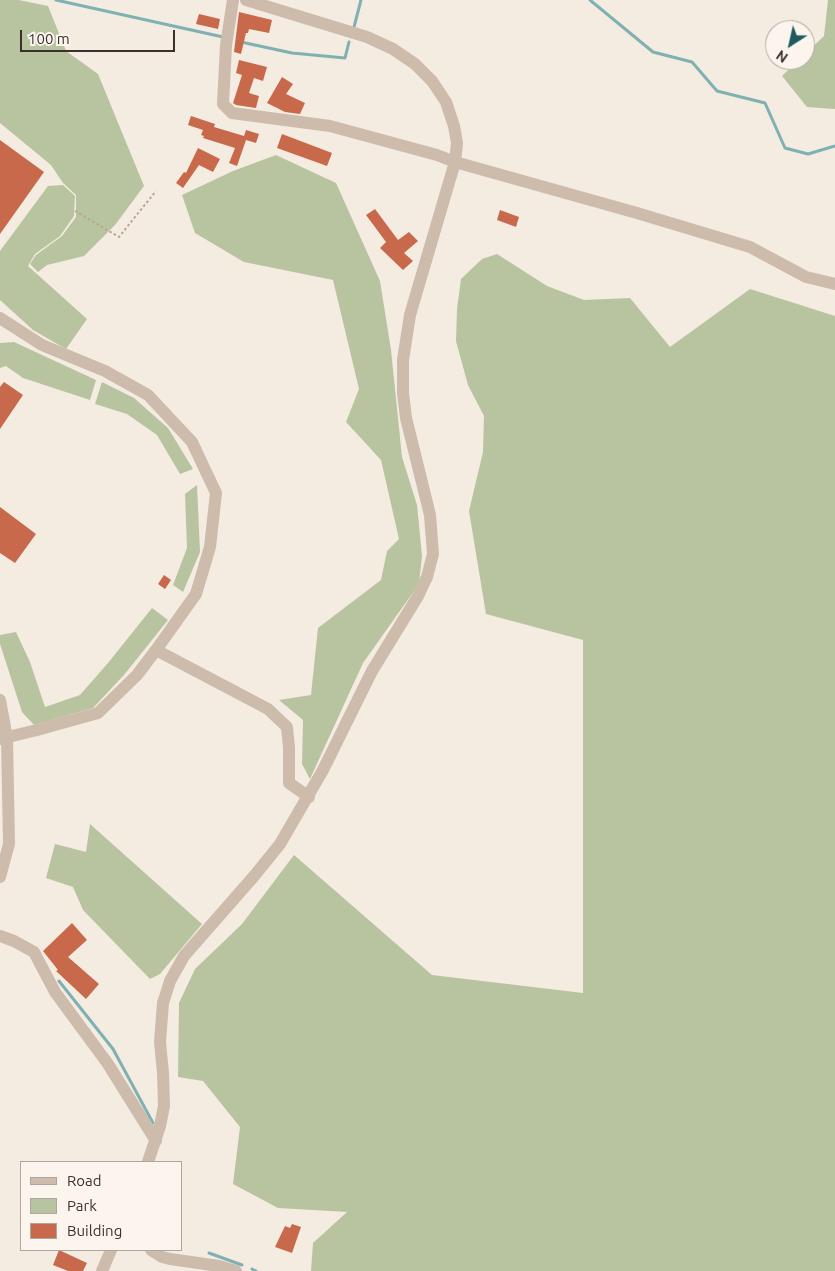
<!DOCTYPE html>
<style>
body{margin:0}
#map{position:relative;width:835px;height:1271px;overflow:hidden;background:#f4ebe1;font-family:Ubuntu,sans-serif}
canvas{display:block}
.legend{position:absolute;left:20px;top:1161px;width:162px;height:90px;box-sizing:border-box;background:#fbf5ee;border:1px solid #aea6a0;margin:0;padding:6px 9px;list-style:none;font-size:15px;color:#3b302b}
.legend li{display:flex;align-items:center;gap:10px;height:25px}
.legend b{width:25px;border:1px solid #aea6a0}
.north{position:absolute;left:765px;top:20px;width:50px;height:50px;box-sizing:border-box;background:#fbf5ee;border:1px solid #aea6a0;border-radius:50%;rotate:215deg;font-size:14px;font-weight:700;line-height:20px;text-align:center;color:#3b302b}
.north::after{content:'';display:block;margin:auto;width:18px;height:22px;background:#1f5a5e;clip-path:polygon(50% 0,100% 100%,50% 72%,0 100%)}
.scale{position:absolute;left:20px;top:30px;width:155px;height:22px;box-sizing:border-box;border:2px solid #3b302b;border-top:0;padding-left:6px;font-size:15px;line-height:18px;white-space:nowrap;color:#3b302b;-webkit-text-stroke:4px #fbf5ee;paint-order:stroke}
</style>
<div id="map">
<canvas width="835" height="1271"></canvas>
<ul class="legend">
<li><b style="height:6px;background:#cdbbac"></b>Road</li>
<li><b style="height:14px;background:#b8c4a0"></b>Park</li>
<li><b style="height:14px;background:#c8694b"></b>Building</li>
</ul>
<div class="north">N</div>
<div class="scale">100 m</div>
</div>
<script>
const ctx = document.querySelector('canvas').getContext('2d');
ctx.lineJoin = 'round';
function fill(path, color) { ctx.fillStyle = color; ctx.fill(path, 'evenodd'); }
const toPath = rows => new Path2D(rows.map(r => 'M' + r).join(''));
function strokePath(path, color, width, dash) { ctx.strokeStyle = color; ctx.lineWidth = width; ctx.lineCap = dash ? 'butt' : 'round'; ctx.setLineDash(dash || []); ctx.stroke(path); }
const green = toPath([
 [0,0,19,0,48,6,66,51,98,74,144,186,115,225,84,256,47,265,38,272,30,264,36,255,62,236,76,217,76,195,63,183,51,165,0,123],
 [828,0,835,0,835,109,807,107,782,76,799,60,805,60,805,54,824,36],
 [276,155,336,183,380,281,391,350,402,457,417,505,422,556,419,584,363,663,310,779,302,764,303,720,279,700,311,695,318,628,381,580,387,551,399,539,381,460,346,422,359,389,333,280,244,262,195,233,182,195,233,171],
 [63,185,75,196,74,216,60,236,35,254,28,266,87,319,66,349,33,330,0,300,0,251,48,186],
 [497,254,547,286,584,300,630,298,670,347,750,289,835,316,835,1271,311,1271,313,1243,347,1212,278,1208,233,1184,240,1127,203,1081,178,1077,179,1003,195,969,242,924,294,855,432,975,583,993,583,640,486,614,469,511,483,452,484,416,468,385,456,341,457,309,461,279,482,259],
 [14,342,96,380,90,400,23,378,6,366,0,368,0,343],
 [102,382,134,398,168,428,193,469,180,474,157,435,127,414,95,404],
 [197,485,200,552,183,592,173,585,187,548,185,494],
 [152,608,168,620,124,675,93,708,34,725,22,712,0,644,0,635,16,632,30,662,45,707,80,695,108,663],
 [90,824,202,924,160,974,150,979,83,910,73,887,46,878,55,844,86,852]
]);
const stream = toPath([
 [56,0,223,37],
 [590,0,653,52,692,62,717,91,765,103,785,148,808,154,835,146],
 [354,27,361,0],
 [241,42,292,53,345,58,349,42],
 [59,981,113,1049,153,1123],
 [209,1253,242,1265],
 [252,1269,256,1271]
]);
const building = toPath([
 [239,12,272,20,269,33,249,29,248,33,246,33,241,54,234,52],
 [199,14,220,19,218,29,196,24],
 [239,60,267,67,263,81,254,78,249,93,259,96,256,108,236,105,233,103,242,75,236,73],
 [282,77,293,84,286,94,305,103,300,114,285,112,267,103],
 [191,116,215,124,214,127,244,136,246,130,259,134,256,143,246,140,237,166,229,163,235,148,203,138,204,136,201,135,203,130,188,125],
 [282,134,332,153,327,166,277,148],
 [0,140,44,172,0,234],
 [198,148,220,159,213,172,199,165,183,188,176,183,184,172,186,173],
 [375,209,398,240,409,232,418,241,404,253,413,261,403,270,380,248,386,242,366,215],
 [500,210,519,217,516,227,497,220],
 [4,382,23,395,0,429,0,387],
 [0,507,36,534,15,563,0,553],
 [164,575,171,580,165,589,158,584],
 [72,923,87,940,68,957,99,984,86,999,56,971,58,970,43,951],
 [292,1224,301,1227,292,1253,275,1247,285,1226,290,1228],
 [59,1250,87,1263,83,1271,68,1271,53,1265]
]);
const path = toPath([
 [75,211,119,237,156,191]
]);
const minor = toPath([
 [233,0,226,45,223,104,232,113,330,126,437,155,455,162,637,213,750,247,806,277,835,284],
 [0,318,42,345,105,371,148,395,192,442,216,493,210,547,196,594,156,650,137,675,98,713,37,730,0,739],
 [156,650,268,709,287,727,289,748,289,783,309,797],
 [0,700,7,738,9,844,0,877],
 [0,936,14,941,34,952,55,992,108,1064,156,1141],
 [148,1162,160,1126,164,1106,163,1073,160,1042,163,1003,170,981,184,956,255,875,280,844,323,770,372,671,418,596,427,577,433,554,430,515,406,418,403,393,403,360,410,315,455,162,457,143,454,126,446,102,432,81,415,64,393,49,367,37,246,0],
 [151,1250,162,1257,170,1259,219,1266,236,1271],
 [102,1271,111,1250]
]);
fill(green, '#b8c4a0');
strokePath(stream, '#7fb0b2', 3);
fill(building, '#c8694b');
strokePath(path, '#b9a596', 2, [2.5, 2.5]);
strokePath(minor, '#cdbbac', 12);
</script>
